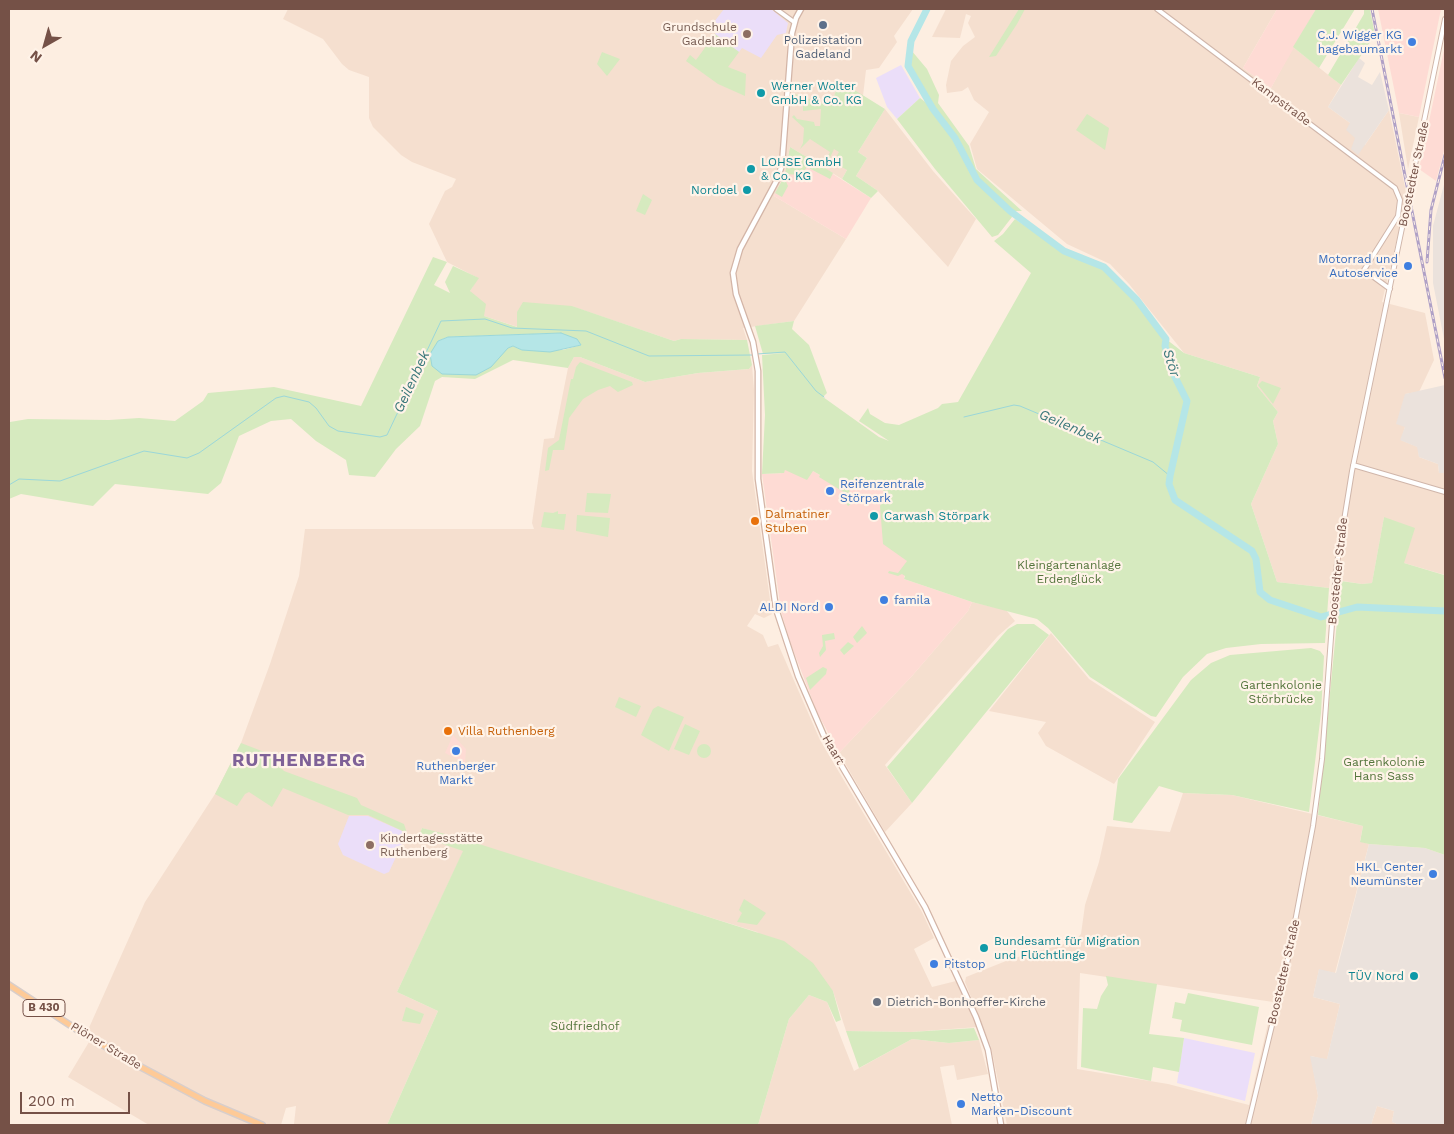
<!DOCTYPE html>
<meta charset="utf-8">
<style>
body{margin:0}
#map{position:relative;width:1454px;height:1134px;overflow:hidden;background:#fdeee1;font-family:"Work Sans",sans-serif}
canvas{display:block}
.frame{position:absolute;inset:0;border:10px solid #755147;pointer-events:none}
.north{position:absolute;left:20px;top:20px;width:50px;height:50px;-webkit-text-stroke:4px #fff3e8;paint-order:stroke;rotate:218deg;font-size:14px;font-weight:700;line-height:20px;text-align:center;color:#755147}
.north::after{content:'';display:block;margin:auto;width:18px;height:22px;background:#755147;clip-path:polygon(50% 0,100% 100%,50% 72%,0 100%)}
.scale{position:absolute;left:20px;top:1092px;width:110px;height:22px;box-sizing:border-box;border:2px solid #755147;border-top:0;padding-left:6px;font-size:15px;line-height:18px;white-space:nowrap;color:#755147;-webkit-text-stroke:4px #fff3e8;paint-order:stroke}
</style>
<div id="map">
<canvas width="1454" height="1134"></canvas>
<div class="frame"></div>
<div class="north">N</div>
<div class="scale">200 m</div>
</div>
<script>
const ctx = document.querySelector('canvas').getContext('2d');
ctx.lineJoin = 'round';
function fill(path, color) { ctx.fillStyle = color; ctx.fill(path, 'evenodd'); }
const toPath = rows => new Path2D(rows.map(r => 'M' + r).join(''));
function strokePath(path, color, width, dash) { ctx.strokeStyle = color; ctx.lineWidth = width; ctx.lineCap = dash ? 'butt' : 'round'; ctx.setLineDash(dash || []); ctx.stroke(path); }
function label(font, color, halo, rows, align = 'center') {
  ctx.font = font + ' "Work Sans",sans-serif'; ctx.lineWidth = 4.5; ctx.setLineDash([]); ctx.textBaseline = 'middle'; ctx.strokeStyle = halo; ctx.fillStyle = color; for (const [text, x, y, turn = 0] of rows) {
    ctx.save(); ctx.translate(x, y); ctx.rotate((+turn || 0) * Math.PI / 180); ctx.textAlign = isNaN(turn) ? turn : align; if (halo) ctx.strokeText(text, 0, 0); ctx.fillText(text, 0, 0); ctx.restore();
  }
}
const residential = toPath([
 [288,9,913,9,894,36,897,42,879,68,866,70,863,96,840,82,830,106,847,170,842,179,790,147,784,176,774,196,846,239,794,321,743,328,747,340,681,339,674,341,571,306,518,327,484,316,470,291,478,278,447,262,429,224,445,191,452,187,456,179,412,162,401,155,373,127,369,118,369,77,349,70,342,64,323,39,283,19],
 [946,9,1277,9,1243,68,1271,88,1293,47,1341,85,1328,107,1350,123,1365,145,1389,110,1407,197,1382,302,1425,313,1434,360,1419,392,1405,394,1405,427,1401,440,1418,447,1419,457,1438,464,1439,473,1445,473,1445,575,1404,563,1384,517,1372,583,1362,584,1330,579,1329,588,1277,582,1251,504,1278,444,1273,421,1278,412,1257,386,1260,377,1184,353,1129,284,1110,264,1067,244,977,169,970,144,989,112,974,100,968,87,962,91,947,93,946,85,951,61,963,46,975,37,968,23,971,16,966,14,960,38,932,37],
 [885,109,933,171,976,219,948,267,878,191,856,176,867,158,858,152],
 [1399,113,1419,117,1408,169],
 [574,357,580,357,645,382,698,373,749,369,752,365,754,390,752,471,772,614,764,618,755,614,747,626,763,635,768,647,778,644,820,740,922,912,934,938,914,949,932,987,956,981,978,1027,911,1032,846,1031,833,991,757,932,422,828,419,836,464,850,397,992,438,1011,387,1125,296,1125,294,1124,296,1106,286,1108,281,1125,149,1125,68,1077,89,1042,84,1039,145,902,215,794,241,743,270,664,299,576,305,529,534,529,532,523,544,439,554,438,568,368],
 [972,602,1006,610,1015,621,998,636,885,765,912,803,885,832,839,753,912,676,968,611],
 [1051,633,1089,679,1155,722,1114,784,1046,746,1038,733,1046,722,989,711],
 [1183,793,1232,795,1363,826,1360,841,1369,844,1335,973,1319,970,1313,997,1340,1004,1327,1060,1311,1056,1318,1096,1311,1125,1007,1125,991,1047,965,982,966,977,1011,959,1074,941,1081,934,1085,905,1099,862,1107,826,1170,832],
 [1080,973,1273,1002,1249,1105,1168,1084,1077,1069],
 [809,995,827,1002,854,1071,912,1039,949,1043,979,1040,988,1074,957,1080,954,1065,940,1067,952,1125,758,1125,789,1019],
 [1377,1106,1394,1111,1392,1122,1399,1125,1371,1125]
]);
const commercial = toPath([
 [1277,9,1316,9,1271,88,1243,68],
 [1378,9,1441,9,1419,117,1399,113],
 [1445,45,1445,147,1436,181,1419,169],
 [790,147,871,198,846,239,774,196,784,175],
 [785,470,813,471,842,488,871,484,886,492,907,561,904,579,972,602,968,611,912,676,839,753,817,712,790,642,781,611,762,474,783,473],
 [453,735,466,749,465,763,445,753]
]);
const industrial = toPath([
 [1359,58,1365,63,1358,77,1372,85,1380,72,1389,110,1358,155,1351,149,1355,138,1346,130,1350,123,1328,107],
 [1445,181,1445,344,1433,283,1433,226],
 [1445,385,1445,473,1439,473,1438,464,1419,457,1417,447,1400,440,1405,427,1396,424,1405,394],
 [1369,844,1425,848,1445,855,1445,1125,1399,1125,1392,1122,1394,1111,1377,1106,1371,1125,1311,1125,1318,1096,1310,1056,1327,1059,1340,1004,1313,997,1319,969,1336,973]
]);
const education = toPath([
 [724,9,771,9,788,23,786,33,777,35,761,58,742,48,739,52,715,34,717,30,711,26],
 [901,65,920,98,897,119,887,107,876,78],
 [349,816,368,816,407,833,389,872,384,874,343,855,338,844],
 [1184,1038,1255,1053,1245,1101,1177,1083]
]);
const green = toPath([
 [1019,9,1025,9,1017,24,996,56,989,57],
 [1316,9,1355,9,1319,68,1293,47],
 [1364,9,1370,9,1375,35,1341,85,1328,75,1364,14],
 [715,34,739,52,728,67,746,74,745,96,718,84,686,61,690,55,696,60],
 [911,50,927,69,939,95,938,103,969,146,976,169,1022,211,1011,211,1012,217,998,235,992,237,935,169,897,119,920,98,932,107,908,66],
 [602,52,620,59,607,76,597,64],
 [840,81,885,109,858,152,867,158,856,176,878,191,871,198,842,179,847,170,833,162,839,152,834,149,828,162,821,159,826,160,830,152,810,139,800,149,803,143,804,128,792,117,794,115,797,119,814,122,815,126,820,126,821,109,803,111,803,100,797,100,795,94,830,106],
 [1087,114,1109,128,1105,150,1076,130],
 [790,147,833,173,830,179,807,167,801,175,785,174],
 [784,177,788,186,782,197,775,193],
 [643,194,652,200,645,215,636,211],
 [1015,219,1064,251,1104,267,1137,300,1166,339,1184,353,1260,377,1257,386,1278,412,1273,421,1278,444,1251,504,1277,582,1329,588,1325,643,1261,644,1226,648,1207,654,1183,677,1156,717,1151,716,1090,677,1048,628,1037,619,972,602,904,579,905,576,902,574,898,576,888,573,889,571,898,573,907,561,883,544,880,506,886,492,871,484,849,487,850,497,847,498,848,502,851,504,848,506,844,500,847,494,819,477,820,475,813,471,807,480,785,470,784,473,762,474,765,415,762,355,786,353,763,354,755,326,794,321,792,329,809,345,827,393,823,397,879,437,889,441,859,421,868,408,870,414,885,423,899,425,938,408,942,404,958,402,1031,273,994,241,1003,234],
 [433,257,447,262,434,285,450,293,445,282,453,266,479,278,470,291,486,304,484,316,517,327,517,312,523,302,572,306,674,341,681,339,747,340,752,365,749,369,698,373,645,382,580,357,574,357,568,368,513,360,475,379,442,377,435,381,420,426,396,449,375,477,349,475,346,460,316,441,291,419,271,421,239,436,221,483,208,494,115,484,93,506,21,494,9,499,10,422,28,419,109,420,139,418,175,421,203,401,208,393,274,387,361,406],
 [561,333,581,345,563,350,522,350,513,346,508,348,438,341,448,337],
 [580,362,632,382,633,385,618,392,610,386,598,390,583,399,569,418,564,450,553,450,549,470,545,471,548,448,559,440,571,379,573,379,576,367],
 [1262,381,1281,388,1273,404,1258,385],
 [587,493,611,494,608,513,585,512],
 [558,511,558,514,566,514,564,530,541,527,544,512,553,513],
 [577,515,610,518,608,537,576,531],
 [1384,517,1415,528,1404,563,1444,575,1445,573,1445,855,1425,848,1369,844,1360,842,1363,826,1318,815,1341,581,1362,584,1372,583],
 [1017,624,1034,624,1049,635,912,803,887,767,1008,629],
 [862,626,867,633,857,643,853,637],
 [834,633,835,639,825,641,826,650,820,657,819,653,823,646,822,635],
 [848,642,854,646,844,655,840,650],
 [1311,648,1320,651,1324,656,1321,713,1309,812,1232,795,1183,793,1159,786,1132,823,1113,820,1118,779,1191,680,1211,663,1230,655],
 [823,667,827,669,826,674,810,690,806,678],
 [619,697,641,706,636,717,615,707],
 [658,706,684,717,669,751,641,735,653,709],
 [685,724,700,731,689,755,674,749],
 [241,743,267,753,284,771,357,798,361,805,404,824,407,833,368,815,348,815,283,788,272,807,249,792,245,794,237,806,215,794],
 '697 751a7 7 0 1 1 14 0a7 7 0 1 1-14 0Z',
 [422,828,457,837,784,941,813,963,833,991,841,1020,836,1022,827,1002,809,995,789,1019,758,1125,387,1125,438,1011,397,992,463,851,419,836],
 [744,899,766,913,757,925,737,922,742,913,739,910],
 [1106,976,1157,984,1149,1034,1184,1038,1179,1072,1153,1067,1151,1081,1081,1067,1083,1008,1097,1009,1101,996,1108,985],
 [1188,993,1259,1007,1252,1045,1180,1031,1182,1020,1172,1018,1175,1002,1185,1004],
 [406,1007,424,1014,420,1024,402,1021],
 [974,1028,979,1040,949,1043,912,1039,859,1068,846,1031,911,1032]
]);
const water = toPath([
 [561,333,577,339,581,345,550,352,522,350,513,346,508,348,491,367,476,375,442,374,432,366,430,354,438,341,448,337,561,333]
]);
const stream = toPath([
 [757,354,785,352,816,391,824,397],
 [964,417,1014,405,1020,406,1153,462,1170,476],
 [9,485,19,479,60,481,144,451,187,458,199,453,276,398,284,396,309,402,316,408,329,426,338,431,380,437,387,435,441,321,485,319,512,328,586,331,649,356,753,355]
]);
const river = toPath([
 [927,9,911,41,908,66,933,109,955,138,977,180,1010,211,1064,251,1104,267,1137,300,1166,339,1165,346,1173,373,1187,401,1170,476,1169,484,1175,500,1252,551,1256,559,1260,592,1270,600,1321,617,1357,607,1445,611]
]);
const tertiary = toPath([
 [776,9,794,22],
 [1157,9,1395,188,1400,200,1398,216,1364,270,1390,289],
 [1353,465,1445,492],
 [1248,1125,1288,959,1313,826,1322,759,1336,570,1352,471,1445,19]
]);
const secondary = toPath([
 [801,9,796,18,792,33,782,165,777,180,740,249,733,273,736,294,753,342,758,371,758,479,776,609,798,676,824,736,925,907,976,1017,988,1050,1001,1125]
]);
const primary = toPath([
 [9,985,79,1031,139,1066,205,1101,262,1125]
]);
const rail = toPath([
 [1372,9,1445,378],
 [1427,262,1431,210,1445,155]
]);
const markers = [
 [823,25,5,"#5c6f8a"],
 [747,34,5,"#8d6e63"],
 [1412,42,5,"#3f7fe0"],
 [761,93,5,"#0f9aa8"],
 [751,169,5,"#0f9aa8"],
 [747,190,5,"#0f9aa8"],
 [1408,266,5,"#3f7fe0"],
 [830,491,5,"#3f7fe0"],
 [874,516,5,"#0f9aa8"],
 [755,521,5,"#e8710a"],
 [884,600,5,"#3f7fe0"],
 [829,607,5,"#3f7fe0"],
 [448,731,5,"#e8710a"],
 [456,751,5,"#3f7fe0"],
 [370,845,5,"#8d6e63"],
 [1433,874,5,"#3f7fe0"],
 [984,948,5,"#0f9aa8"],
 [934,964,5,"#3f7fe0"],
 [1414,976,5,"#0f9aa8"],
 [877,1002,5,"#6b7280"],
 [961,1104,5,"#3f7fe0"]
];
const shields = [
 [44,1008,42]
];
const shieldNames = [
 ["B 430",44,1008]
];
const educationNames = [
 ["Grundschule",737,27],
 ["Gadeland",737,41],
 ["Kindertagesstätte",380,838,"left"],
 ["Ruthenberg",380,852,"left"]
];
const shopNames = [
 ["C.J. Wigger KG",1402,35],
 ["hagebaumarkt",1402,49],
 ["Motorrad und",1398,259],
 ["Autoservice",1398,273],
 ["Reifenzentrale",840,484,"left"],
 ["Störpark",840,498,"left"],
 ["famila",894,600,"left"],
 ["ALDI Nord",819,607],
 ["Ruthenberger",456,766,"center"],
 ["Markt",456,780,"center"],
 ["HKL Center",1423,867],
 ["Neumünster",1423,881],
 ["Pitstop",944,964,"left"],
 ["Netto",971,1097,"left"],
 ["Marken-Discount",971,1111,"left"]
];
const serviceNames = [
 ["Polizeistation",823,40],
 ["Gadeland",823,54]
];
const cultureNames = [
 ["Werner Wolter",771,86],
 ["GmbH & Co. KG",771,100],
 ["LOHSE GmbH",761,162],
 ["& Co. KG",761,176],
 ["Nordoel",737,190,"right"],
 ["Carwash Störpark",884,516],
 ["Bundesamt für Migration",994,941],
 ["und Flüchtlinge",994,955],
 ["TÜV Nord",1404,976,"right"]
];
const streetNames = [
 ["Kampstraße",1281,102,37],
 ["Boostedter Straße",1414,174,-78],
 ["Boostedter Straße",1338,571,-84],
 ["Haart",833,750,60],
 ["Boostedter Straße",1284,972,-77],
 ["Plöner Straße",106,1046,31]
];
const foodNames = [
 ["Dalmatiner",765,514],
 ["Stuben",765,528],
 ["Villa Ruthenberg",458,731]
];
const parkNames = [
 ["Kleingartenanlage",1069,565],
 ["Erdenglück",1069,579],
 ["Gartenkolonie",1281,685],
 ["Störbrücke",1281,699],
 ["Gartenkolonie",1384,762],
 ["Hans Sass",1384,776],
 ["Südfriedhof",585,1026]
];
const worshipNames = [
 ["Dietrich-Bonhoeffer-Kirche",887,1002]
];
const waterNames = [
 ["Stör",1171,363,73],
 ["Geilenbek",412,382,-65],
 ["Geilenbek",1070,427,23]
];
const districtNames = [
 ["RUTHENBERG",299,761]
];
fill(residential, '#f5dfcf');
fill(commercial, '#fedbd4');
fill(industrial, '#ebe2dc');
fill(education, '#ebdef9');
fill(green, '#d6eabf');
fill(water, '#b5e6e7');
strokePath(water, '#9bd7d9', 1);
strokePath(stream, '#9bd7d9', 1);
strokePath(river, '#b5e6e7', 7);
strokePath(tertiary, '#d0b6aa', 6);
strokePath(secondary, '#d3b5a7', 7);
strokePath(primary, '#d8cecb', 8);
strokePath(tertiary, '#fff', 4);
strokePath(secondary, '#fff', 4.5);
strokePath(primary, '#feca97', 5);
strokePath(rail, '#afa0c6', 3);
strokePath(rail, '#fff3e8', 1, [4]);
for (const [x, y, r, color] of markers) { const dot = new Path2D(); dot.arc(x, y, r, 0, 2 * Math.PI); ctx.fillStyle = color; ctx.fill(dot); strokePath(dot, '#fff3e8', 2); }
for (const [x, y, w] of shields) { const box = new Path2D(); box.roundRect(x - w / 2, y - 8.5, w, 17, 4); ctx.fillStyle = '#fff3e8'; ctx.fill(box); strokePath(box, '#755147', 1); }
label('bold 11px', '#755147', null, shieldNames);
label('12px', '#785e54', '#fff3e8', educationNames, 'right');
label('12px', '#366cbe', '#fff3e8', shopNames, 'right');
label('12px', '#4e5e75', '#fff3e8', serviceNames);
label('12px', '#0d838f', '#fff3e8', cultureNames, 'left');
label('12px', '#755147', '#fff3e8', streetNames);
label('12px', '#c56008', '#fff3e8', foodNames, 'left');
label('12px', '#54753c', '#fff3e8', parkNames);
label('12px', '#5b616d', '#fff3e8', worshipNames, 'left');
label('italic 14px', '#3a787b', '#fff3e8', waterNames);
ctx.letterSpacing = '1px';
label('bold 18px', '#7f6298', '#fff3e8', districtNames);
ctx.letterSpacing = '0px';
</script>
